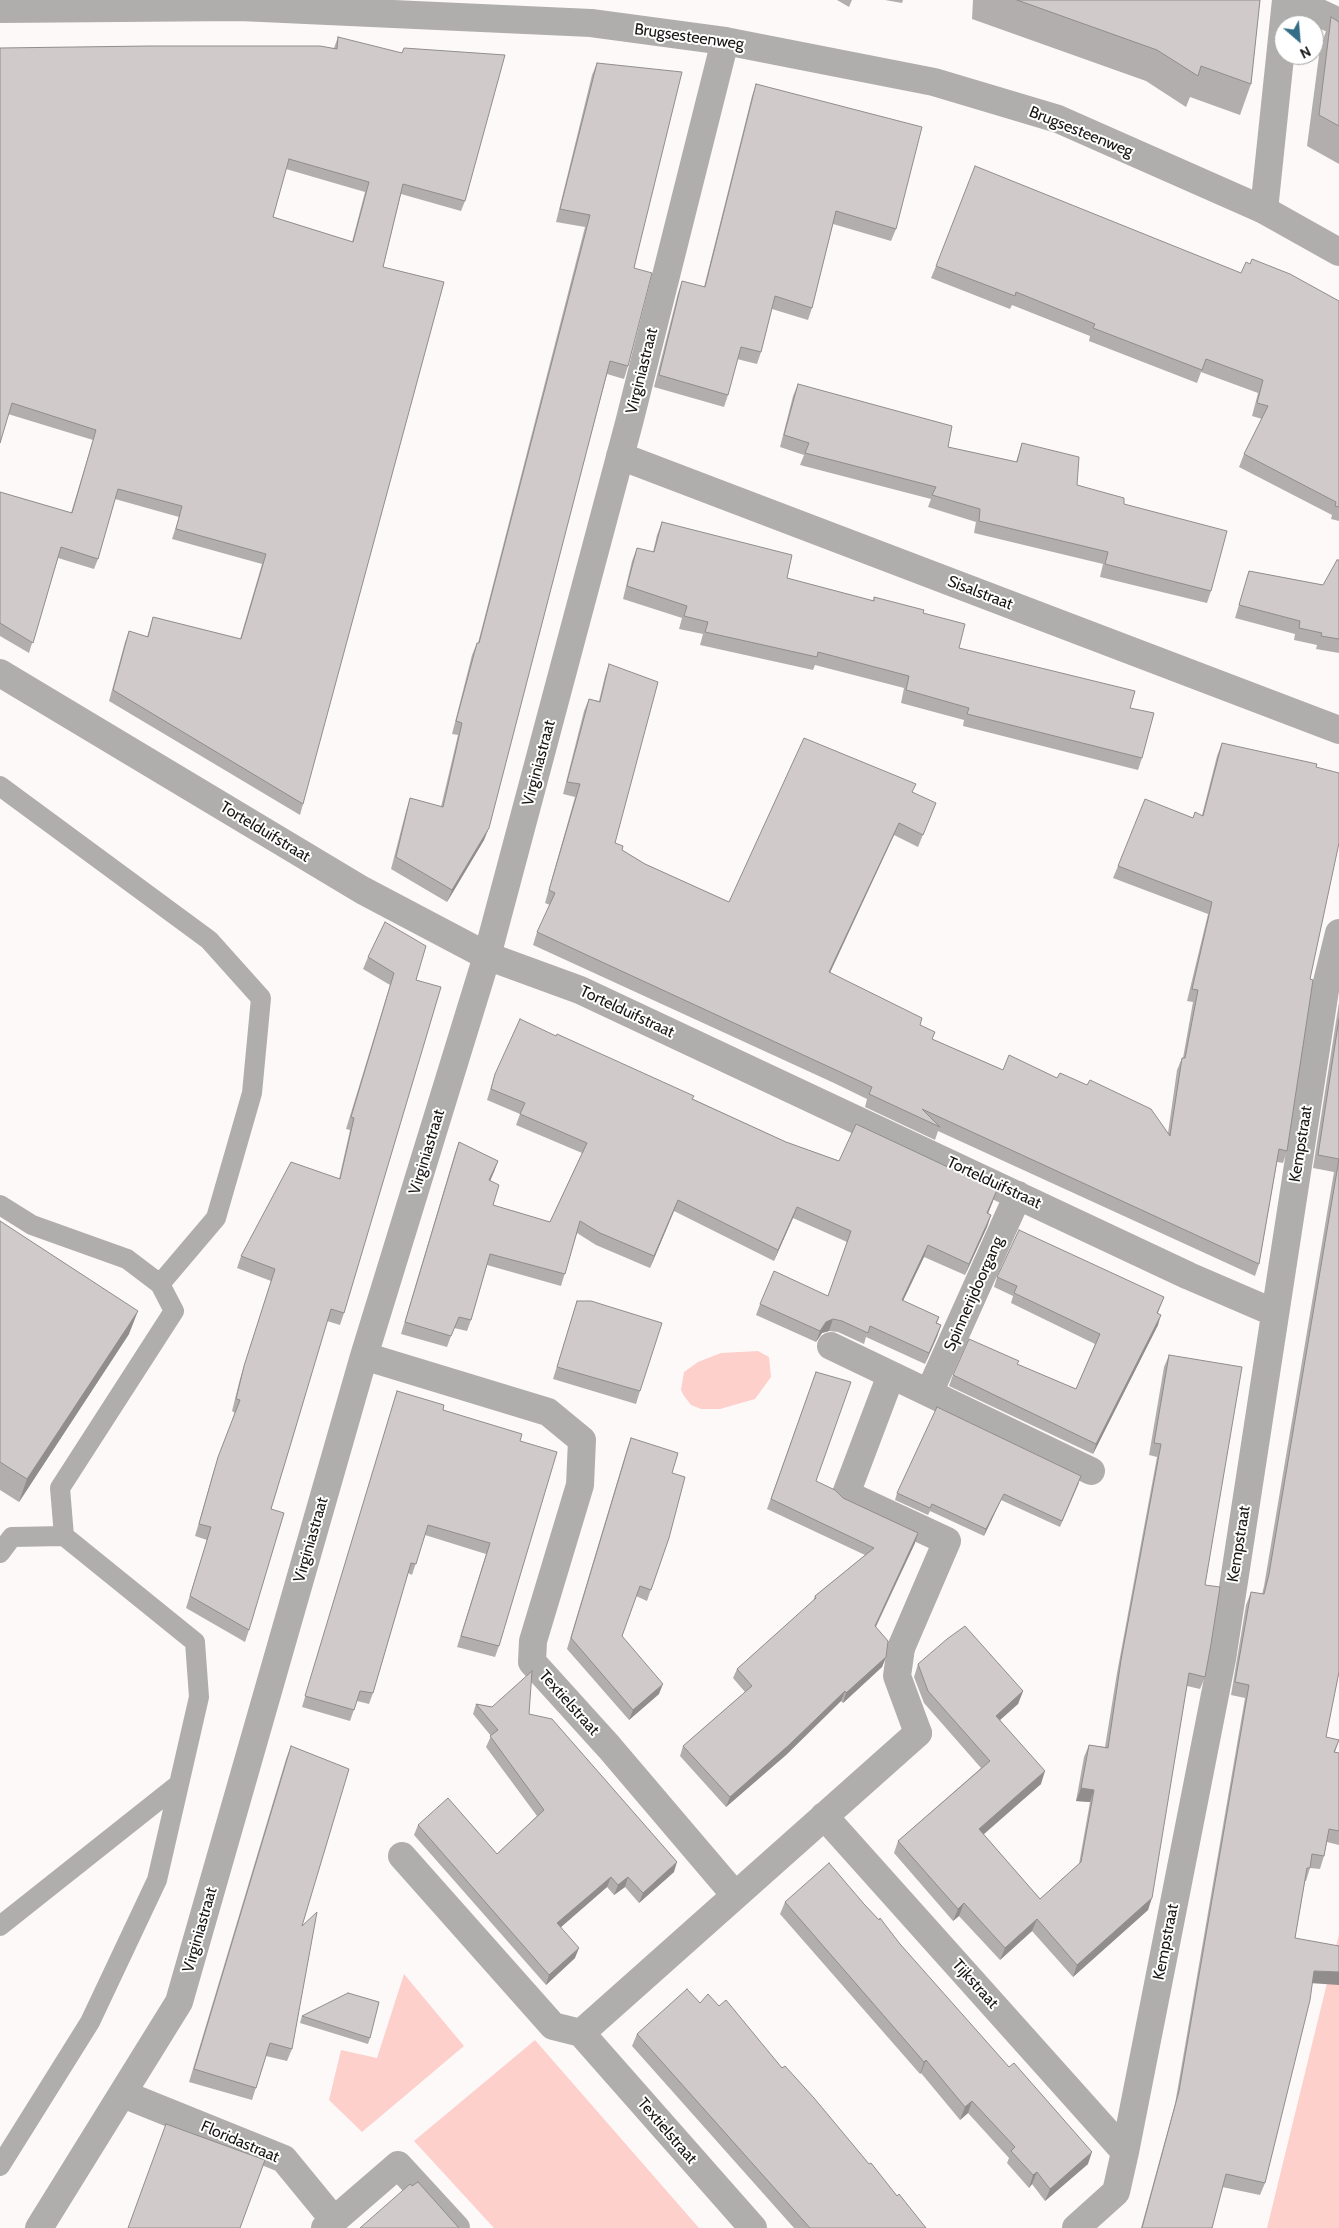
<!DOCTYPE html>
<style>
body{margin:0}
#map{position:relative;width:1339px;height:2228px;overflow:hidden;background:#fef9f9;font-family:Cabin,sans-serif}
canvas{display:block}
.north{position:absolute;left:1274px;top:15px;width:50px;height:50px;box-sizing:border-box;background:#fff;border:1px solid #a3a2a1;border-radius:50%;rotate:153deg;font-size:14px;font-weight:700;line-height:20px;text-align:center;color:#181615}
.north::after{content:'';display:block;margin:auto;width:18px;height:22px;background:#336d86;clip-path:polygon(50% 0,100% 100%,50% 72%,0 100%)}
</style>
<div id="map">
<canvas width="1339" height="2228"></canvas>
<div class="north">N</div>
</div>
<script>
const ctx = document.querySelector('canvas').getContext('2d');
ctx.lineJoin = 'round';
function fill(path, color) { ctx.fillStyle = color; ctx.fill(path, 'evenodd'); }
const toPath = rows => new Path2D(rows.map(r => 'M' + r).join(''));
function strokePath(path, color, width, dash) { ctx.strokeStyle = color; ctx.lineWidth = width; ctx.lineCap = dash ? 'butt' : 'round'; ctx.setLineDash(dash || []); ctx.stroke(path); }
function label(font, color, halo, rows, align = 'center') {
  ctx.font = font + ' Cabin,sans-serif'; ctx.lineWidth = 4; ctx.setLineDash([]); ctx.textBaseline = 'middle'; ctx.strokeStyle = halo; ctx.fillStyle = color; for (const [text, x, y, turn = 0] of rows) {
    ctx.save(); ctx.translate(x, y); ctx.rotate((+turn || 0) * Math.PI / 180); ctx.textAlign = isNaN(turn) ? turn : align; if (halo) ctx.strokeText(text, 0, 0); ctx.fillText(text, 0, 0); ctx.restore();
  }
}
const green = toPath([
 [758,1351,769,1357,771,1377,755,1399,720,1409,701,1409,691,1405,684,1396,681,1390,684,1372,698,1362,721,1353],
 [1339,1934,1339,2228,1267,2228,1268,2224],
 [404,1974,464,2046,362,2132,329,2100,341,2050,377,2058],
 [535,2040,699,2228,494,2228,414,2141]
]);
const service = toPath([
 [0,786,209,940,261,998,252,1093,216,1218,160,1284],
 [0,1205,32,1225,127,1259,160,1284,174,1311,60,1488,64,1536,195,1642,199,1697,157,1880,90,2022,0,2166],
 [0,1553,12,1537,64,1536],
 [0,1926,179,1784]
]);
const pedestrian = toPath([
 [901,1648,897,1676,918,1733]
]);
const minor = toPath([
 [1292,0,1339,22],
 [1264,210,1286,0],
 [620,456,1339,730],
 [0,673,362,890,487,956,580,990,1189,1276,1275,1313],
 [831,1346,929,1393,1018,1195],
 [364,1356,548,1412,582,1440,580,1485,533,1641,532,1662,609,1747,735,1895],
 [891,1375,846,1494,947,1541,901,1648],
 [929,1393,1091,1471],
 [824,1816,1125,2152],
 [402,1856,553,2026,581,2033,753,2228],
 [581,2033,918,1733],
 [123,2094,284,2159,334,2220],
 [39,2228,179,2002,364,1356,487,956,629,423,725,41],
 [325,2228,398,2165,456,2228],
 [1076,2228,1116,2192,1125,2152,1222,1659,1325,990,1339,933]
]);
const tertiary = toPath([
 [0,9,240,7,591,23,725,41,934,82,1058,119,1264,210,1339,252]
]);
const wall = toPath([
 [837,0,852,0,849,7],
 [885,0,903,0,902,3],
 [973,0,1260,0,1251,84,1240,115,1190,97,1186,107,1146,81,972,19],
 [1331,17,1339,22,1339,164,1307,146,1320,48],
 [338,37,465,201,461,211,401,194,383,267,303,804,300,815,109,701,125,642,129,631,147,637,153,617,240,639,262,564,172,539,179,517,115,499,98,559,94,569,58,558,29,653,0,636,0,492,71,513,93,440,8,414,0,48,334,48],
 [286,169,365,192,352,242,273,217],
 [597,63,637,255,634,268,628,366,624,379,607,374,484,840,447,902,391,869,406,811,410,798,441,807,458,735,452,734,472,655,477,643,478,643,585,227,556,222,592,75],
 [756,84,896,229,891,241,833,224,812,308,808,320,772,309,761,352,757,364,737,359,728,395,724,407,654,387,678,293,682,281,704,287,752,96],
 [936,266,1241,273,1339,301,1339,521,1331,519,1332,515,1239,467,1244,454,1262,419,1252,416,1258,393,1201,372,1197,383,1089,341,1090,336,1012,305,1010,309,931,278],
 [798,384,948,447,1016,462,1022,443,1077,485,1124,504,1211,591,1207,603,1100,577,1103,564,974,533,976,522,928,507,931,499,800,465,804,455,780,447,793,396],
 [662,522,787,578,873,601,874,597,923,613,959,648,1130,708,1142,758,1138,770,963,726,964,720,901,703,904,688,815,665,813,670,700,645,703,634,679,629,682,618,623,599,632,561,637,548,653,552,657,535],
 [1339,560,1339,653,1316,649,1317,645,1294,640,1295,634,1235,618,1249,571,1323,585],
 [609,664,615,843,622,850,645,864,729,902,913,792,931,815,918,847,894,835,830,973,920,1025,932,1039,1003,1070,1168,1133,1177,1070,1182,1058,1183,1058,1193,1002,1187,1001,1208,914,1113,878,1118,866,1193,818,1202,815,1217,756,1222,743,1316,767,1310,979,1287,1151,1283,1163,1277,1162,1259,1264,1255,1276,938,1131,935,1140,865,1107,867,1099,834,1083,533,945,537,932,550,905,545,903,575,797,563,794,584,711,589,699,599,701,605,676],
 [368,957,416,980,344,1313,340,1325,327,1321,271,1509,249,1630,245,1642,186,1608,207,1540,195,1536,214,1470,235,1413,232,1411,240,1379,271,1281,237,1268,241,1256,339,1179,350,1130,346,1129,390,985,363,969],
 [1339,1002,1339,1672,1326,1737,1339,1740,1335,1752,1339,1753,1339,1845,1327,1842,1324,1856,1320,1869,1310,1868,1306,1881,1305,1881,1295,1938,1312,1984,1265,2183,1260,2195,1222,2187,1212,2228,1141,2228,1175,2104,1245,1698,1231,1695,1246,1605,1251,1592,1262,1594,1264,1586,1334,1172,1313,1168],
 [495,1074,693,1099,786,1142,839,1161,993,1201,988,1214,991,1215,987,1227,965,1275,924,1257,903,1301,939,1317,937,1323,941,1325,925,1364,866,1337,864,1344,838,1332,829,1331,822,1333,816,1342,756,1315,760,1304,828,1296,847,1242,793,1218,774,1261,674,1211,650,1268,596,1245,577,1233,561,1286,487,1265,471,1320,467,1331,454,1328,447,1347,401,1334,455,1153,459,1142,498,1161,490,1181,493,1205,550,1222,582,1153,516,1125,520,1114,487,1100],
 [0,1221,129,1334,19,1502,0,1490],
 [997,1277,1164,1297,1158,1313,1158,1325,1093,1454,949,1386,953,1375,1018,1365,1076,1389,1095,1344,1011,1303,1013,1296,994,1287],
 [577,1301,640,1391,636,1404,553,1379],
 [1169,1355,1205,1585,1205,1677,1200,1689,1187,1686,1148,1910,1073,1977,1032,1931,1000,1960,959,1916,953,1921,894,1853,898,1841,981,1768,924,1703,914,1677,918,1664,1023,1691,1018,1704,1000,1720,1041,1784,983,1834,1040,1899,1079,1864,1090,1802,1076,1801,1084,1757,1089,1745,1105,1747,1117,1673,1157,1457,1149,1455,1164,1367],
 [816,1372,816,1481,915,1543,876,1627,886,1657,882,1667,843,1703,841,1701,786,1755,726,1807,680,1756,683,1746,745,1692,733,1678,737,1669,813,1601,815,1596,865,1555,767,1509],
 [397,1391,520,1441,499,1646,495,1657,457,1647,486,1554,425,1535,412,1575,408,1573,373,1693,369,1704,357,1701,350,1721,302,1707],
 [631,1438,672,1473,669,1538,647,1601,636,1596,622,1636,659,1694,629,1720,567,1649,627,1449],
 [1079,1483,1060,1527,1001,1500,984,1536,930,1511,928,1515,895,1500,897,1493],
 [476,1704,529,1714,674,1872,639,1903,625,1887,614,1895,607,1887,561,1927,575,1958,546,1985,414,1835,418,1825,497,1854,537,1816,486,1747,491,1736,473,1714],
 [291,1746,302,1926,292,2049,287,2061,266,2056,252,2100,189,2082,286,1759],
 [785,1902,864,1904,900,1944,1088,2164,1045,2201,1032,2184,1029,2188,1007,2163,1009,2158,968,2113,960,2120,921,2073,920,2074,780,1914],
 [700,2003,719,2006,782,2068,926,2228,794,2228,632,2046,637,2034],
 [302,2016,370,2038,368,2044,300,2023]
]);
const shadedWall = toPath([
 [899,823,894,835,824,985,829,972],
 [489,828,484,840,447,902,452,890],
 [498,1161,494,1172,485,1192,489,1180],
 [997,1190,993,1201,983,1225,987,1213],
 [678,1200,674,1211,650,1268,654,1256],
 [797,1207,793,1218,774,1261,778,1250],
 [991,1215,987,1227,965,1275,969,1264],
 [928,1245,924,1257,898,1311,902,1300],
 [138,1311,129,1334,19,1502,27,1479],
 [1161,1315,1158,1325,1093,1454,1096,1444],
 [833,1319,829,1331,822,1333,816,1342,820,1331,826,1322],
 [941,1325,937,1337,925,1364,929,1353],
 [1004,1494,1001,1500,984,1536,986,1529],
 [918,1533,915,1543,871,1636,875,1626],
 [886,1657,882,1667,843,1703,846,1693],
 [663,1684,659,1694,629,1720,633,1710],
 [845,1691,841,1701,786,1755,726,1807,730,1797],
 [1023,1691,1018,1704,991,1728,996,1716],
 [1045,1771,1041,1784,975,1842,979,1829],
 [1081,1788,1094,1790,1090,1802,1076,1801],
 [677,1862,674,1872,639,1903,643,1893],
 [611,1877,607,1887,553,1934,557,1923],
 [628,1877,625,1887,614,1895,618,1885],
 [1152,1898,1148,1910,1073,1977,1077,1965],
 [964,1903,959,1916,953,1921,958,1909],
 [1037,1919,1032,1931,1000,1960,1005,1948],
 [579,1948,575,1958,546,1985,549,1975],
 [1314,1971,1339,1972,1339,1985,1309,1983],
 [926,2060,921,2073,920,2074,924,2062],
 [972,2101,968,2113,960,2120,965,2107],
 [1092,2152,1088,2164,1045,2201,1050,2189],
 [1037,2172,1032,2184,1029,2188,1033,2175]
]);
const building = toPath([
 [1017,0,1260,0,1251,84,1201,66,1198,76,1157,50,1017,0],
 [1331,17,1339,22,1339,126,1319,115,1331,17],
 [338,37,402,53,404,48,505,55,465,201,403,184,383,267,444,282,303,804,113,690,129,631,148,637,153,617,241,639,266,554,176,529,182,506,118,489,98,559,61,547,33,643,0,623,0,492,72,513,96,430,12,403,0,443,0,48,149,46,320,46,337,49,338,37],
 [289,159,369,182,353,242,273,217,289,159],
 [597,63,682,72,637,255,634,268,652,273,628,366,610,361,489,828,452,890,396,857,410,798,443,807,462,723,456,721,477,643,479,643,590,215,560,209,597,63],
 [756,84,922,127,896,229,836,211,812,308,775,296,761,352,741,347,728,395,659,375,682,281,705,287,756,84],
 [975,166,1241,273,1246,262,1250,264,1252,259,1290,274,1339,301,1339,507,1335,506,1336,502,1244,454,1268,406,1257,403,1263,380,1206,359,1202,370,1093,328,1095,324,1016,292,1015,296,936,266,975,166],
 [798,384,952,426,948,447,1017,462,1022,443,1079,457,1077,485,1124,498,1124,504,1227,531,1211,591,1105,564,1108,552,979,521,980,509,932,495,936,487,805,453,809,443,784,435,798,384],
 [662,522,792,555,787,578,874,601,874,597,924,610,923,613,965,624,959,648,1135,691,1130,708,1154,713,1142,758,967,714,969,708,906,690,909,676,818,652,817,657,705,632,708,622,684,616,687,606,627,586,637,548,654,552,662,522],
 [1337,560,1339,560,1339,639,1321,636,1322,633,1299,628,1300,621,1239,605,1249,571,1323,585,1337,560],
 [609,664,658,682,615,843,623,846,622,850,645,864,729,902,804,738,916,784,912,792,936,803,923,835,899,823,829,972,922,1018,920,1025,935,1032,932,1039,1003,1070,1009,1055,1057,1078,1060,1073,1087,1085,1090,1080,1151,1109,1170,1136,1182,1058,1185,1058,1198,990,1192,989,1212,902,1118,866,1145,799,1193,818,1195,812,1203,816,1222,743,1317,764,1316,767,1339,773,1339,843,1310,979,1313,980,1287,1151,1279,1149,1259,1264,922,1109,940,1127,869,1094,872,1087,838,1071,537,932,555,893,549,890,580,784,567,782,589,699,600,702,609,664],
 [385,922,426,946,416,980,441,987,344,1313,331,1309,291,1443,271,1509,284,1513,249,1630,190,1596,211,1527,199,1524,218,1457,240,1400,236,1399,244,1366,275,1269,241,1256,291,1162,340,1179,354,1118,351,1117,394,973,368,957,385,922],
 [520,1019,556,1036,557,1034,694,1096,692,1099,786,1142,839,1161,856,1124,997,1190,987,1213,991,1215,969,1264,928,1245,902,1300,939,1317,936,1323,941,1325,929,1353,870,1326,868,1333,842,1321,833,1319,826,1322,820,1331,760,1304,774,1271,828,1296,851,1231,797,1207,778,1250,678,1200,654,1256,600,1233,580,1221,565,1274,490,1254,471,1320,459,1317,451,1336,405,1322,459,1142,498,1161,489,1180,499,1185,493,1205,550,1222,587,1143,520,1114,525,1103,491,1089,495,1074,520,1019],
 [1339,1019,1339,1672,1326,1737,1339,1740,1334,1752,1339,1753,1339,1831,1329,1829,1324,1856,1312,1854,1310,1868,1307,1868,1295,1938,1339,1946,1339,1972,1314,1971,1310,2000,1265,2183,1226,2174,1212,2228,1142,2228,1179,2091,1249,1685,1235,1682,1251,1592,1264,1594,1269,1574,1339,1159,1318,1155,1339,1019],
 [0,1221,138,1311,27,1479,0,1462,0,1221],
 [1019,1230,1164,1297,1157,1313,1161,1315,1096,1444,953,1375,969,1339,1019,1361,1017,1364,1076,1389,1100,1334,1014,1293,1017,1286,997,1277,1019,1230],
 [577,1301,591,1301,662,1323,640,1391,557,1367,577,1301],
 [1169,1355,1242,1367,1205,1585,1220,1587,1211,1644,1205,1677,1189,1673,1152,1898,1077,1965,1037,1919,1005,1948,964,1903,958,1909,898,1841,990,1761,928,1691,918,1664,947,1639,965,1626,1023,1691,996,1716,1045,1771,979,1829,1040,1899,1081,1862,1094,1790,1081,1788,1089,1745,1108,1748,1121,1660,1161,1444,1154,1443,1169,1355],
 [816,1372,851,1382,816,1481,835,1490,843,1498,918,1533,875,1626,888,1641,886,1657,846,1693,845,1691,789,1745,730,1797,683,1746,752,1686,737,1669,816,1598,815,1596,874,1548,771,1499,816,1372],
 [397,1391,444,1405,443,1410,522,1434,520,1441,557,1452,499,1646,461,1636,490,1543,428,1525,416,1564,411,1563,373,1693,360,1691,354,1710,305,1696,397,1391],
 [937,1407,1081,1476,1062,1521,1004,1494,986,1529,932,1504,930,1508,897,1493,937,1407],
 [631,1438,678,1453,672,1473,685,1477,669,1538,651,1590,640,1586,622,1636,663,1684,633,1710,571,1638,631,1438],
 [532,1671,529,1714,552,1719,677,1862,643,1893,628,1877,618,1885,611,1877,557,1923,579,1948,549,1975,418,1825,448,1798,497,1854,544,1810,490,1736,498,1730,476,1704,492,1707,532,1671],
 [291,1746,349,1769,302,1926,317,1912,292,2049,270,2043,256,2088,194,2069,291,1746],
 [829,1863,864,1904,879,1920,880,1918,900,1944,1009,2067,1014,2063,1092,2152,1050,2189,1037,2172,1033,2175,1011,2151,1015,2147,972,2101,965,2107,926,2060,924,2062,785,1902,829,1863],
 [687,1989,700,2003,708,1994,719,2006,726,2000,782,2068,785,2066,814,2098,869,2164,871,2163,897,2196,899,2194,926,2228,810,2228,637,2034,687,1989],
 [348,1993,379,2002,370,2038,302,2016,348,1993],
 [166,2124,265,2160,240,2228,128,2228,166,2124],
 [418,2182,459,2228,360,2228,410,2184,412,2186,418,2182]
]);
const streetNames = [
 ["Brugsesteenweg",689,37,8],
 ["Brugsesteenweg",1081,132,22],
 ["Virginiastraat",642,371,-76],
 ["Sisalstraat",980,593,21],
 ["Virginiastraat",539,763,-75],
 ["Tortelduifstraat",265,832,31],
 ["Tortelduifstraat",627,1012,25],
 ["Kempstraat",1301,1144,-81],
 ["Virginiastraat",427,1152,-73],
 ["Tortelduifstraat",994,1183,25],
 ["Spinnerijdoorgang",974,1294,-66],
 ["Virginiastraat",311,1540,-74],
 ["Kempstraat",1239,1544,-81],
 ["Textielstraat",569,1703,48],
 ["Virginiastraat",200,1930,-74],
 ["Kempstraat",1166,1942,-79],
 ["Tijkstraat",975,1984,48],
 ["Textielstraat",667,2131,49],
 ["Floridastraat",240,2142,23]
];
fill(green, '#fdd0cc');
strokePath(service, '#b0aead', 20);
strokePath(pedestrian, '#b0aead', 28);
strokePath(minor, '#b0aead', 28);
strokePath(tertiary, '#b0aead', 28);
fill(wall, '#b3aeae');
fill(shadedWall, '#928d8d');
fill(building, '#d0caca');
strokePath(building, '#928d8d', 1);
label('16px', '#181615', '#fff', streetNames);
</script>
